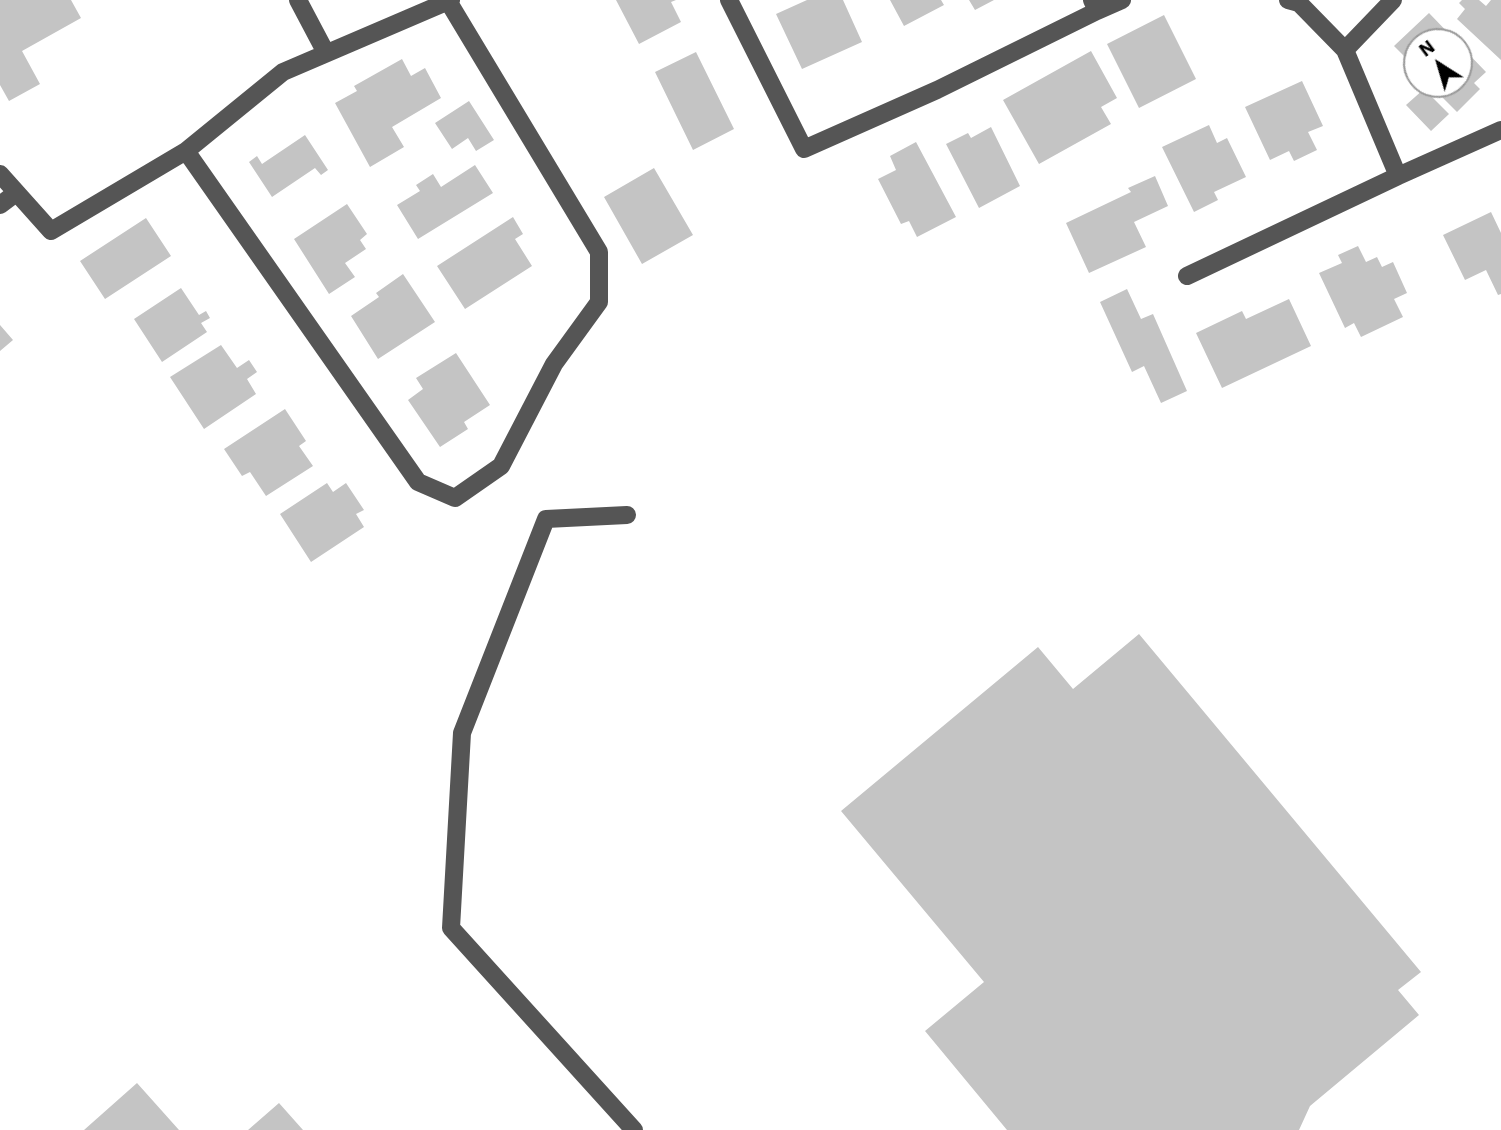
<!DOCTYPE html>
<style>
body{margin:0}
#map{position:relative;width:1501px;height:1130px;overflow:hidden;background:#fff;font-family:"IBM Plex Sans",sans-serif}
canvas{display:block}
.north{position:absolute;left:1403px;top:28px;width:70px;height:70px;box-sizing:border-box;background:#fff;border:2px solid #999;border-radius:50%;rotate:323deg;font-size:19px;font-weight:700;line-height:28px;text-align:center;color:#000}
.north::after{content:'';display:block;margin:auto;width:24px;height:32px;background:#000;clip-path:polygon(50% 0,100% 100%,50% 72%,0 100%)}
</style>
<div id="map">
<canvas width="1501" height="1130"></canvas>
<div class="north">N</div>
</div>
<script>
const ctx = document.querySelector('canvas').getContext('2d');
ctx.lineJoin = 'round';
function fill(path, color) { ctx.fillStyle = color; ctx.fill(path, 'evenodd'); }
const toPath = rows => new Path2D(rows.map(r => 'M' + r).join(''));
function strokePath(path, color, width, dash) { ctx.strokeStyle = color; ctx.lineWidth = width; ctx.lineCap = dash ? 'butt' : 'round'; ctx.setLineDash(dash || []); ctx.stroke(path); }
const building = toPath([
 [0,0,71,0,81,18,22,51,40,84,9,101,0,85],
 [616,0,676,0,671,2,681,22,639,44],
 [807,0,843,0,862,42,802,69,776,14],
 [890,0,941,0,944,5,904,26],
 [969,0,994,0,975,10],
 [1462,0,1479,0,1486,6,1491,0,1501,0,1501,60,1457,19,1465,9,1459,3],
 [1429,13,1457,42,1417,42,1417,79,1413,82,1405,74,1414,66,1394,46],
 [1164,15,1196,79,1139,108,1107,44],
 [1459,44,1486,72,1474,83,1480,89,1457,112,1429,84,1459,84],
 [1091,51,1117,98,1101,107,1111,124,1039,164,1003,100],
 [696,52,734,129,693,150,655,72],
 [402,59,411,76,425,68,441,98,392,127,404,147,370,167,335,103,357,91,354,86],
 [1302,81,1323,126,1308,132,1317,150,1294,161,1289,151,1270,160,1245,107],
 [1424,89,1449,114,1431,131,1406,105],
 [469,101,494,140,476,151,468,138,452,149,435,123],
 [1209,125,1217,143,1227,138,1246,177,1214,192,1218,200,1194,212,1162,147],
 [991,127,1020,186,979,208,946,144,968,133,971,138],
 [305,135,328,170,321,175,315,168,272,197,249,162,257,156,262,164],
 [916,142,956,217,917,237,909,221,901,224,878,179,896,170,890,156],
 [475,165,493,193,418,239,397,205,420,191,416,185,433,174,441,187],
 [654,168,693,235,642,264,604,197],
 [1155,176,1168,206,1134,222,1146,247,1089,273,1066,223,1131,192,1128,188],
 [347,204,367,234,360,240,366,249,345,263,355,277,329,294,294,239],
 [1491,212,1501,233,1501,294,1498,295,1486,270,1465,280,1443,235],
 [513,217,523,234,515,239,532,266,465,309,437,266],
 [146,218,171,256,105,299,80,261],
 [1358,246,1366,262,1377,257,1382,267,1393,262,1407,293,1394,299,1403,317,1361,337,1354,323,1345,328,1319,273,1342,263,1338,255],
 [403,274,435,322,378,359,351,316,379,297,376,293],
 [181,288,199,315,206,311,210,318,201,323,207,332,162,362,134,319],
 [1127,289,1141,319,1153,314,1187,391,1161,403,1144,366,1132,372,1100,302],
 [1289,299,1311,346,1222,388,1196,333,1242,311,1246,319],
 [0,325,13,340,0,351],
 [221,345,237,368,249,360,257,372,247,379,256,394,204,429,170,377],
 [456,353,490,405,464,422,468,429,440,447,408,400,423,389,416,378],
 [285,409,306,441,299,446,313,466,266,496,250,472,242,476,224,449],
 [327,483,333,492,346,483,364,510,356,514,364,527,311,562,280,514],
 [1139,634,1421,972,1398,990,1419,1015,1310,1106,1299,1130,1007,1130,925,1031,984,982,841,811,1038,647,1073,689],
 [137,1083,179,1130,84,1130],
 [279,1103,303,1130,248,1130]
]);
const minor = toPath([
 [298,0,326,53],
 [729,0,804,149,937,90,1097,11],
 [1092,0,1097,11,1122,0],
 [1288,0,1299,3,1345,50,1398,176,1501,130],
 [1345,50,1393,0],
 [186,151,418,482,455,498,501,466,554,364,599,302,599,252,448,1],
 [0,174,51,231,186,151,283,72,451,0],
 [0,205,16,193],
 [1187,276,1398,176],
 [627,515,546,519,462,733,451,928,634,1130]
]);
fill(building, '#c4c4c4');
strokePath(minor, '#555', 18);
</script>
